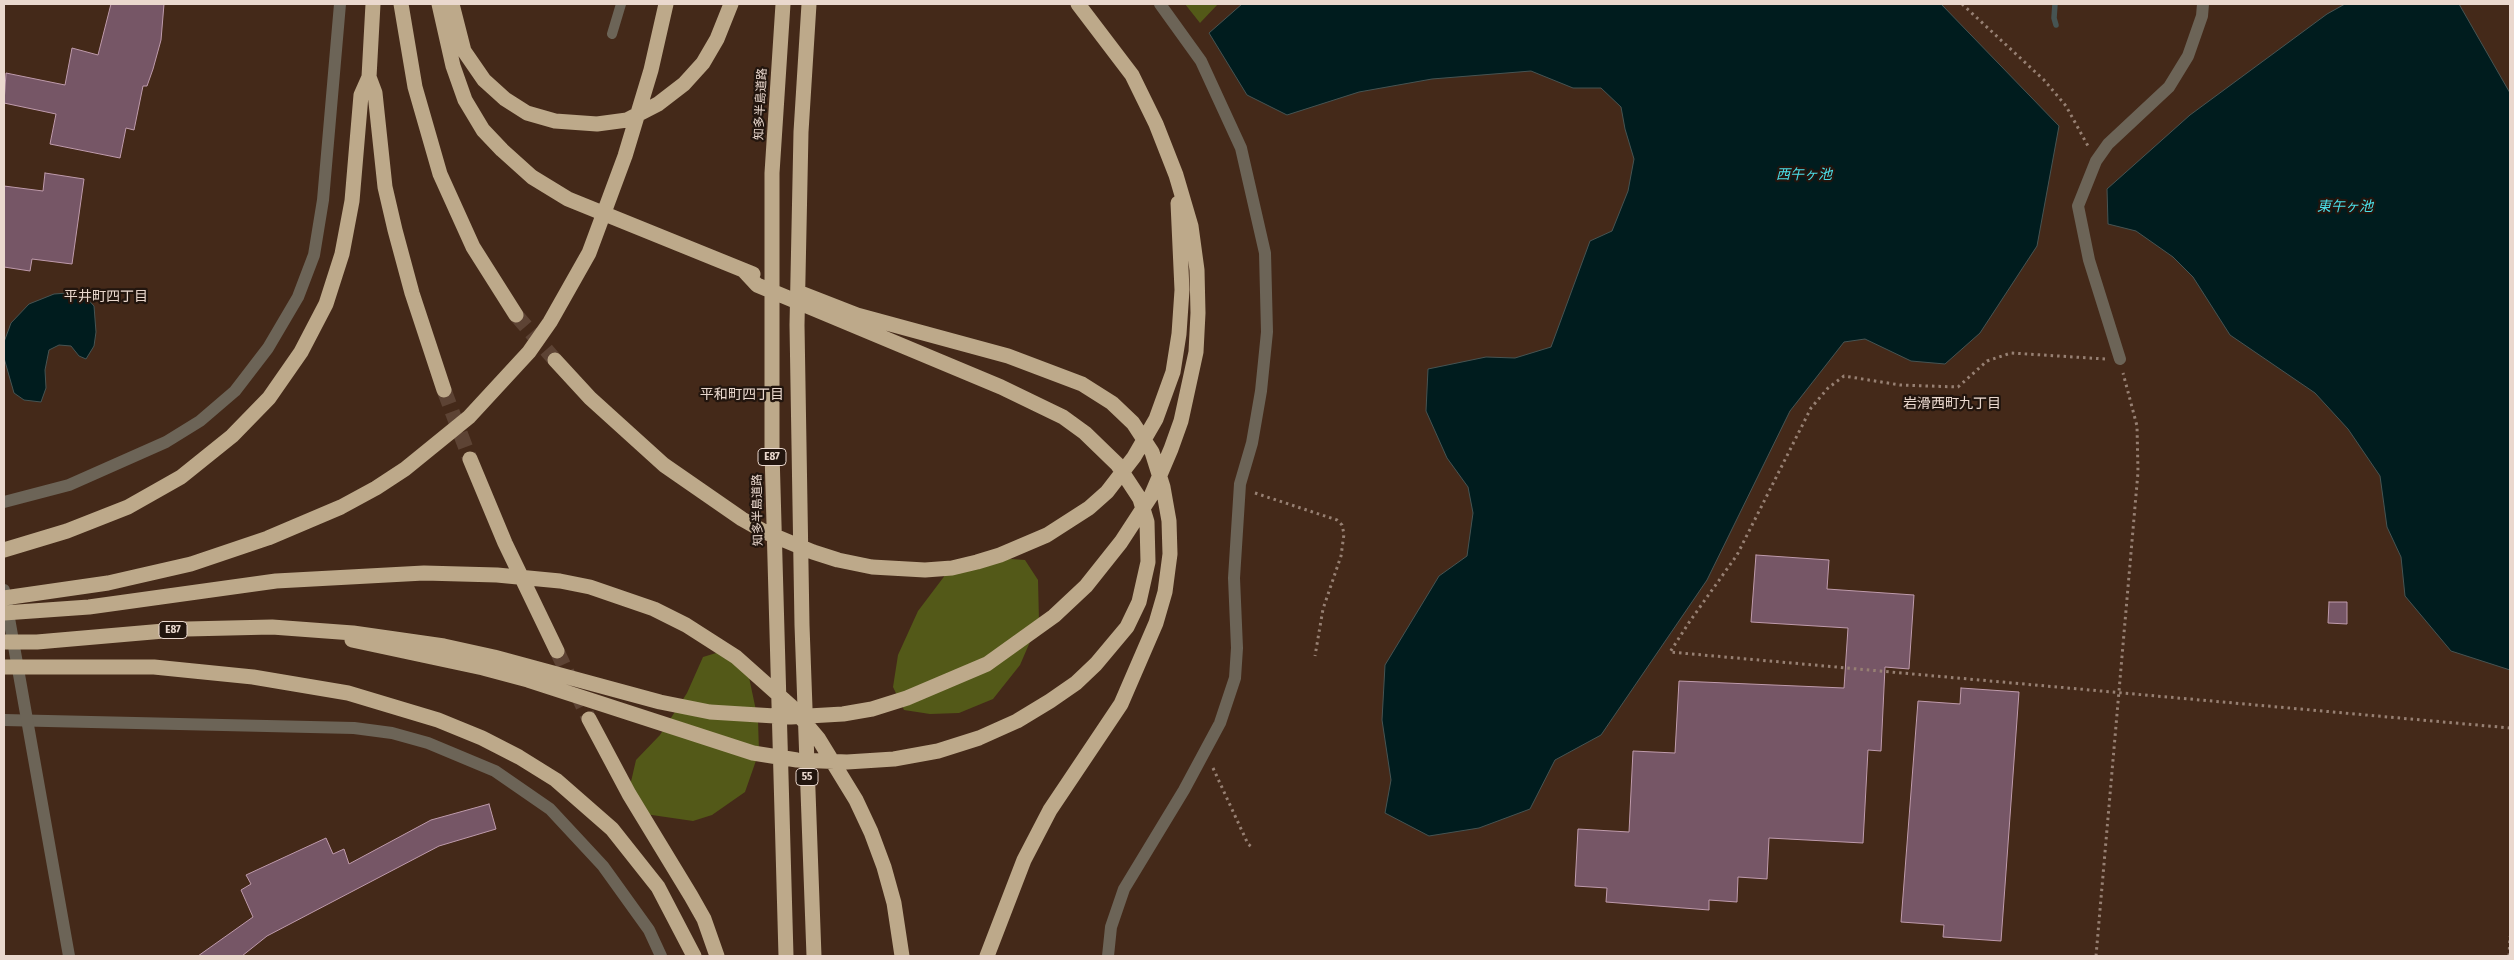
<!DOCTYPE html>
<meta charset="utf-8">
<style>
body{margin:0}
#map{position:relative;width:2514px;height:960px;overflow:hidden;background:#442919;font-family:"Fira Sans Condensed",sans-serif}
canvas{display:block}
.frame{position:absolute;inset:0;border:5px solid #ead8ce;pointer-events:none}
</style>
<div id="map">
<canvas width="2514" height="960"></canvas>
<div class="frame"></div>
</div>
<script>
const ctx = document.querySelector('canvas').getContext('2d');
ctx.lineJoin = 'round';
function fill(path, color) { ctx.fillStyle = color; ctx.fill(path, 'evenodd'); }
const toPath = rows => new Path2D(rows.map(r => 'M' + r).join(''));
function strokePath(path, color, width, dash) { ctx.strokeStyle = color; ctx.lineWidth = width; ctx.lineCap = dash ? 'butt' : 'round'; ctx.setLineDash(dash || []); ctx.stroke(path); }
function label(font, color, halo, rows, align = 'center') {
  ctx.font = font + ' "Fira Sans Condensed","Noto Sans JP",sans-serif'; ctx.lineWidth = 4.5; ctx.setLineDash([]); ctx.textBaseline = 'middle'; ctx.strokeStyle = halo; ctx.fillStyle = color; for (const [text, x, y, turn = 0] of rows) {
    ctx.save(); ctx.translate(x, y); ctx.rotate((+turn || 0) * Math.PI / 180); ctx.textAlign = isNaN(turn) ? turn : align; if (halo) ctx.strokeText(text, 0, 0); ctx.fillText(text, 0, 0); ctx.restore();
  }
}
const green = toPath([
 [1185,4,1218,4,1200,23],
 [984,557,1025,560,1038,580,1039,621,1020,665,993,699,959,713,930,714,904,710,893,687,898,655,918,611,946,574],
 [726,650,746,663,758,720,759,752,745,792,712,815,693,821,645,814,630,786,636,760,660,735,687,693,703,657]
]);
const water = toPath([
 [1242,4,1941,4,2059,126,2037,246,1980,333,1945,364,1911,361,1865,339,1844,342,1790,411,1707,580,1601,735,1555,760,1530,809,1479,828,1429,836,1385,813,1391,780,1382,720,1385,665,1439,576,1467,556,1473,513,1468,487,1447,458,1426,411,1428,369,1486,357,1515,358,1551,347,1590,241,1612,231,1628,191,1634,159,1625,129,1621,107,1601,88,1573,88,1531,71,1432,79,1359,92,1287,115,1247,95,1209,33,1242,4],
 [2345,4,2459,4,2510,93,2510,670,2451,651,2405,596,2401,557,2387,527,2380,476,2348,429,2315,393,2230,335,2193,277,2173,257,2136,231,2108,224,2107,189,2190,115,2327,14,2345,4],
 [81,292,94,306,96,332,94,346,86,359,79,356,71,346,59,345,49,350,45,370,46,388,41,402,24,400,14,393,4,358,4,342,11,323,29,304,54,294,81,292]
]);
const stream = toPath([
 [2055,4,2054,18,2056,25]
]);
const building = toPath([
 [111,4,164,4,161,40,153,69,147,86,143,86,134,130,126,128,120,158,50,144,56,114,4,103,6,73,65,85,72,48,98,55,111,4],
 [45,173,84,179,72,264,32,259,30,271,4,267,4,186,43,191,45,173],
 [1756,555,1829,560,1827,589,1914,595,1909,669,1885,667,1881,751,1868,750,1863,843,1769,838,1767,879,1738,877,1737,902,1709,900,1709,910,1606,902,1607,888,1575,886,1578,829,1629,832,1633,751,1675,753,1679,681,1844,688,1848,628,1751,622,1756,555],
 [2329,602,2347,602,2347,624,2328,623,2329,602],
 [1961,688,2019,692,2001,941,1943,937,1944,925,1901,922,1918,701,1960,704,1961,688],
 [489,804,496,829,439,846,267,936,242,956,198,956,253,917,241,890,251,884,246,875,326,838,333,854,344,849,349,864,431,820,489,804]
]);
const motorwayTunnel = toPath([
 [516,315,555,360],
 [444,390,470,459],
 [557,651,589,719]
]);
const path = toPath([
 [1962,4,2044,80,2066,106,2088,146],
 [2105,359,2011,353,1987,361,1958,387,1900,385,1844,376,1828,388,1811,408,1737,555,1690,621,1670,652,2510,728],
 [1255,493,1337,520,1342,525,1344,534,1341,556,1323,609,1315,656],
 [1213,768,1248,844,1253,848],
 [2096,956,2138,472,2137,426,2123,373],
 [2509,956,2510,936]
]);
const service = toPath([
 [612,34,621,4]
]);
const minor = toPath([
 [2120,359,2089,260,2078,206,2096,161,2108,144,2169,87,2188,56,2202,16,2203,4],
 [4,502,69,485,166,442,200,421,235,391,268,348,298,297,314,255,323,200,340,4],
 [4,720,354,728,392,733,428,743,495,771,550,809,603,866,649,930,661,956],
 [1108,956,1111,927,1124,889,1184,790,1220,723,1235,678,1237,648,1234,578,1240,484,1252,443,1261,391,1267,332,1265,253,1241,148,1201,61,1160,4]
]);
const tertiary = toPath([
 [4,590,69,956]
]);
const motorway = toPath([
 [401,4,415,87,440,174,473,247,516,315],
 [439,4,453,66,465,100,483,130,502,150,532,177,568,199,753,274],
 [452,4,464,51,484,80,505,99,527,113,555,121,597,124,627,120,658,104,684,84,703,63,717,39,731,4],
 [783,4,772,173,772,452,786,956],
 [809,4,801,132,797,325,802,625,814,956],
 [369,77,375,93,385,187,395,230,412,293,444,390],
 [798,292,857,315,1008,356,1082,384,1112,403,1133,423,1152,452,1163,487,1169,521,1170,554,1165,592,1156,623,1121,704,1050,810,1024,860,987,956],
 [555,360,590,398,664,465,742,519,765,532,813,552,838,560,872,567,925,570,952,568,977,562,1000,555,1047,535,1089,508,1107,492,1134,457,1156,419,1173,372,1179,334,1182,290,1178,203],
 [470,459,505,543,557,651],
 [4,550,67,531,128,507,181,477,232,436,269,398,301,352,326,304,342,254,352,201,361,95,369,77,373,4],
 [4,598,108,583,191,564,268,538,341,507,376,488,405,469,469,417,529,352,550,322,589,253,625,156,651,70,666,4],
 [4,613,89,607,276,581,424,573,497,575,560,581,590,587,654,609,686,625,736,657,791,706,818,738,856,800,871,832,884,867,894,903,902,956],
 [352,640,483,668,528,680,753,753,797,760,847,762,894,759,938,751,979,738,1017,721,1050,701,1076,683,1096,664,1127,627,1139,602,1148,562,1147,522,1140,499,1117,464,1085,433,1063,417,1001,387,757,285,744,271],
 [4,642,37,642,187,629,272,627,353,633,444,646,494,657,660,702,710,712,791,717,843,714,872,709,907,698,987,664,1054,616,1086,586,1121,542,1151,496,1171,449,1181,421,1196,352,1198,313,1197,270,1191,226,1176,175,1156,124,1132,75,1078,4],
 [4,667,154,667,253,677,348,693,438,720,482,738,519,757,556,780,612,829,658,887,694,956],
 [589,719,629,794,691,896,704,919,717,956]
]);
const shields = [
 [772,457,28],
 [173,630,28],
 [807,777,22]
];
const shieldNames = [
 ["E87",772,457],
 ["E87",173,630],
 ["55",807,777]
];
const streetNames = [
 ["知多半島道路",761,104,-87],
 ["知多半島道路",758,510,-91]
];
const waterNames = [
 ["西午ヶ池",1804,175],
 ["東午ヶ池",2345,207]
];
const neighbourhoodNames = [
 ["平井町四丁目",106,297],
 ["平和町四丁目",742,395],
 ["岩滑西町九丁目",1952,404]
];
fill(green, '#535918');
fill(water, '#001c1e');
strokePath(water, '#465453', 1);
strokePath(stream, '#465453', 5.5);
fill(building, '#765666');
strokePath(building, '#bf9bac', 1);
strokePath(motorwayTunnel, '#5d4334', 15, [15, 8]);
strokePath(path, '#978073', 3, [2.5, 4]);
strokePath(service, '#6c6457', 10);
strokePath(minor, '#6c6457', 12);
strokePath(tertiary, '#6c6457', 12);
strokePath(motorway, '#bda98a', 15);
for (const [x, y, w] of shields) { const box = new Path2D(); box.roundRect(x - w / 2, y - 8.5, w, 17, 4); ctx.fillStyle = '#22150e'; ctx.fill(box); strokePath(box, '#ead8ce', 1); }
label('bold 11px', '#ead8ce', null, shieldNames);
label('12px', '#ead8ce', '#22150e', streetNames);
label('italic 14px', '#4cdfe8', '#22150e', waterNames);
label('14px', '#ead8ce', '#22150e', neighbourhoodNames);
</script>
